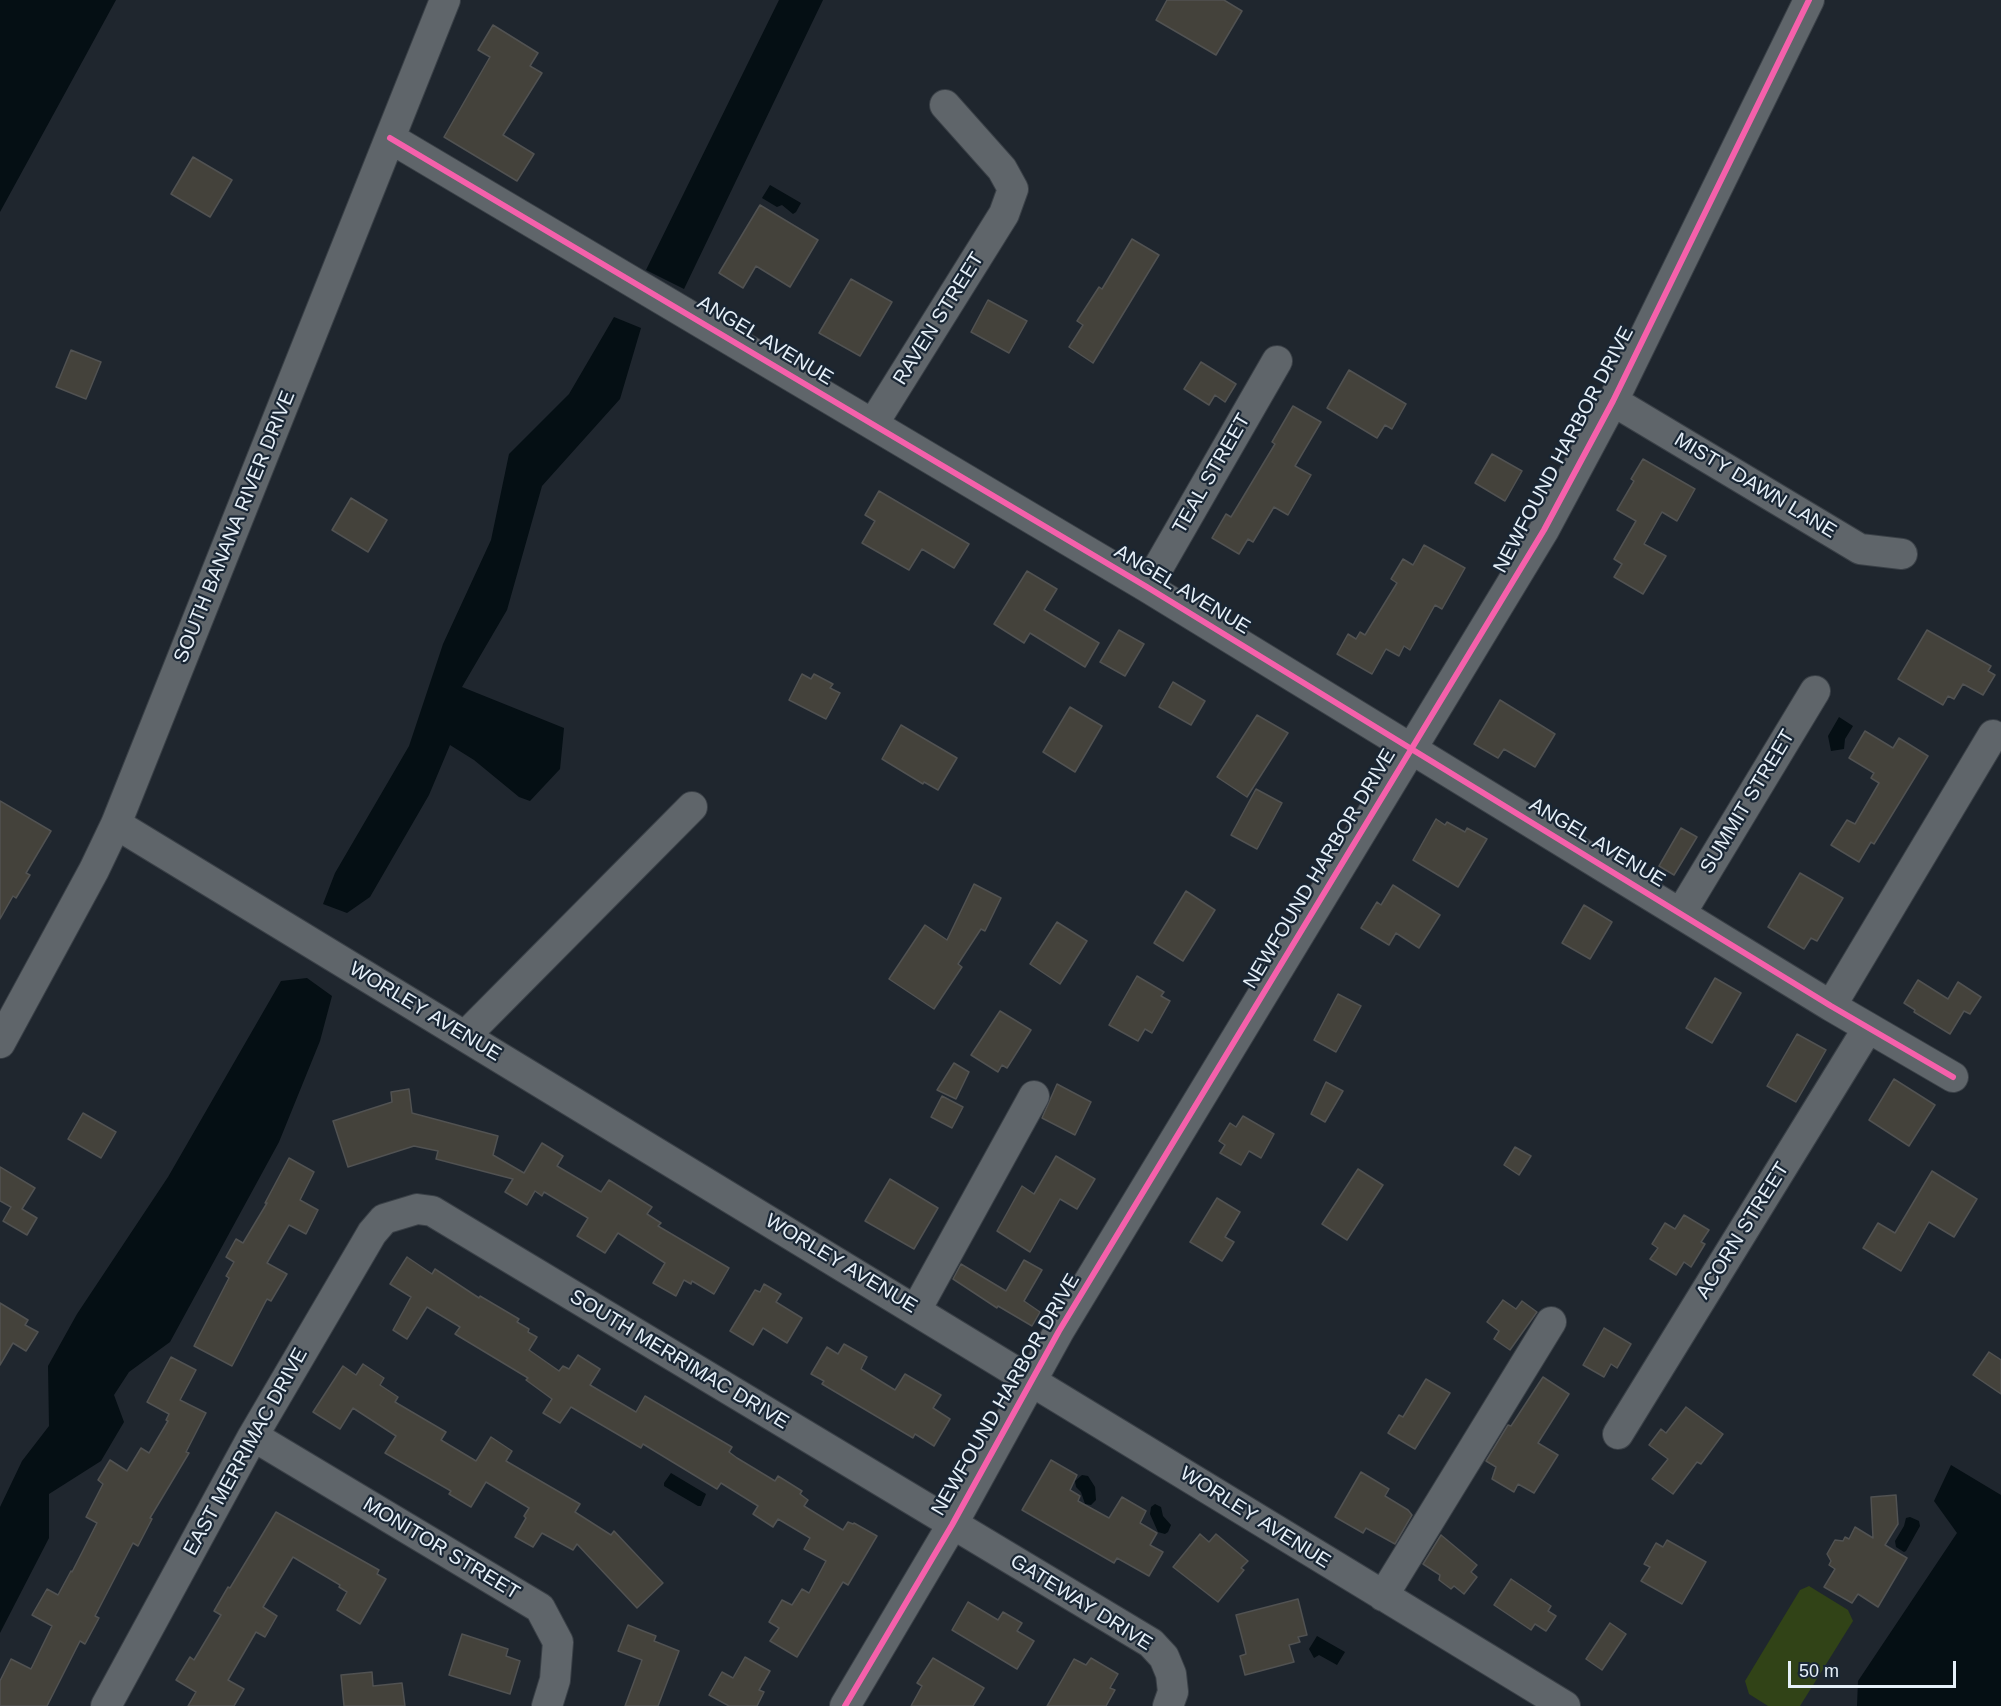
<!DOCTYPE html>
<style>
body{margin:0}
#map{position:relative;width:2001px;height:1706px;overflow:hidden;background:#1f262e;font-family:Helvetica,sans-serif}
canvas{display:block}
.scale{position:absolute;left:1788px;top:1661px;width:168px;height:27px;box-sizing:border-box;border:3px solid #e6f0f9;border-top:0;padding-left:8px;font-size:18px;line-height:21px;white-space:nowrap;color:#e6f0f9;-webkit-text-stroke:4px #192634;paint-order:stroke}
</style>
<div id="map">
<canvas width="2001" height="1706"></canvas>
<div class="scale">50 m</div>
</div>
<script>
const ctx = document.querySelector('canvas').getContext('2d');
ctx.lineJoin = 'round';
function fill(path, color) { ctx.fillStyle = color; ctx.fill(path, 'evenodd'); }
const toPath = rows => new Path2D(rows.map(r => 'M' + r).join(''));
function strokePath(path, color, width, dash) { ctx.strokeStyle = color; ctx.lineWidth = width; ctx.lineCap = dash ? 'butt' : 'round'; ctx.setLineDash(dash || []); ctx.stroke(path); }
function label(font, color, halo, rows, align = 'center') {
  ctx.font = font + ' Helvetica,sans-serif'; ctx.lineWidth = 4.5; ctx.setLineDash([]); ctx.textBaseline = 'middle'; ctx.strokeStyle = halo; ctx.fillStyle = color; for (const [text, x, y, turn = 0] of rows) {
    ctx.save(); ctx.translate(x, y); ctx.rotate((+turn || 0) * Math.PI / 180); ctx.textAlign = isNaN(turn) ? turn : align; if (halo) ctx.strokeText(text, 0, 0); ctx.fillText(text, 0, 0); ctx.restore();
  }
}
const green = toPath([
 [1809,1586,1848,1610,1853,1621,1800,1706,1768,1706,1749,1694,1745,1681,1800,1590]
]);
const water = toPath([
 [0,0,116,0,0,212],
 [779,0,823,0,684,289,646,270],
 [770,185,801,203,796,212,793,214,782,205,777,207,762,198],
 [614,317,641,328,620,399,542,486,507,610,462,687,564,728,560,769,530,801,519,797,474,760,450,745,429,795,370,897,347,913,323,904,335,873,409,746,443,644,491,540,509,454,569,394],
 [1839,717,1853,726,1845,739,1844,749,1831,751,1828,736],
 [307,978,332,996,320,1041,279,1142,170,1342,129,1372,114,1395,124,1422,101,1461,49,1494,49,1538,0,1633,0,1507,22,1461,49,1426,48,1366,77,1314,168,1177,281,981],
 [1951,1465,2001,1495,2001,1706,1857,1706,1858,1681,1957,1533,1934,1501],
 [671,1473,706,1494,701,1506,698,1506,664,1486,664,1483],
 [1082,1475,1088,1476,1095,1487,1096,1500,1091,1505,1085,1504,1081,1492,1076,1487,1075,1481],
 [1155,1504,1161,1507,1163,1516,1171,1525,1168,1532,1165,1534,1158,1532,1150,1514,1151,1507],
 [1910,1517,1919,1521,1920,1526,1906,1551,1904,1552,1896,1547,1895,1541,1904,1526,1906,1518],
 [1317,1636,1345,1652,1337,1665,1319,1655,1314,1658,1309,1649]
]);
const building = toPath([
 [1167,0,1224,0,1242,11,1216,55,1156,20,1167,0],
 [493,25,538,53,530,66,542,73,503,135,534,154,517,181,444,137,490,57,478,50,493,25],
 [193,157,232,180,210,217,171,194,193,157],
 [760,205,818,240,790,287,756,266,743,288,719,273,760,205],
 [1132,239,1159,255,1093,363,1069,347,1083,325,1077,321,1099,287,1102,289,1132,239],
 [851,279,892,302,860,356,819,333,851,279],
 [988,300,1027,321,1009,353,971,332,988,300],
 [71,350,101,362,86,399,56,387,71,350],
 [1201,362,1236,384,1225,402,1215,395,1209,405,1184,389,1201,362],
 [1349,370,1406,404,1392,429,1385,425,1377,438,1327,408,1349,370],
 [1293,406,1321,422,1295,466,1311,475,1288,515,1274,507,1253,542,1248,539,1239,554,1212,538,1226,514,1231,517,1275,444,1272,442,1293,406],
 [1492,454,1522,471,1505,501,1475,483,1492,454],
 [1643,459,1695,489,1677,521,1662,512,1644,544,1666,556,1643,594,1614,577,1622,564,1614,559,1636,521,1617,510,1634,481,1631,479,1643,459],
 [879,491,969,544,954,568,922,549,909,570,862,543,875,521,865,515,879,491],
 [351,498,387,520,368,552,332,530,351,498],
 [1424,545,1465,568,1442,609,1435,605,1410,650,1404,646,1399,656,1386,649,1372,674,1337,654,1348,634,1356,639,1360,632,1365,635,1397,583,1391,579,1403,559,1413,565,1424,545],
 [1027,571,1057,589,1044,610,1099,643,1085,667,1030,633,1024,643,994,624,1027,571],
 [1119,630,1144,644,1125,676,1100,662,1119,630],
 [1927,630,1991,666,1988,671,1995,675,1983,695,1963,684,1954,699,1948,696,1943,705,1898,679,1927,630],
 [802,674,811,679,814,674,833,684,830,688,840,693,826,719,789,700,802,674],
 [1173,682,1205,701,1191,725,1159,707,1173,682],
 [1500,700,1555,734,1535,767,1504,749,1498,758,1474,744,1500,700],
 [1070,707,1102,726,1075,772,1043,752,1070,707],
 [1257,715,1288,733,1247,797,1217,777,1257,715],
 [901,725,957,758,938,790,924,782,923,784,882,759,901,725],
 [1865,731,1893,748,1899,738,1928,756,1874,844,1871,842,1859,862,1831,845,1847,820,1855,824,1879,783,1871,778,1874,773,1849,758,1865,731],
 [1256,789,1282,803,1257,849,1231,835,1256,789],
 [0,801,51,831,26,873,30,875,16,898,13,896,0,919,0,801],
 [1436,819,1445,825,1447,822,1465,832,1467,828,1487,839,1458,887,1413,860,1436,819],
 [1681,828,1697,837,1674,875,1659,866,1681,828],
 [1800,873,1843,898,1817,941,1811,938,1804,949,1768,927,1800,873],
 [974,884,1001,898,985,931,981,929,958,964,962,967,934,1009,889,979,925,925,947,940,974,884],
 [1393,885,1440,915,1419,948,1396,933,1389,945,1361,928,1377,902,1381,905,1393,885],
 [1186,891,1215,910,1183,961,1154,943,1186,891],
 [1584,905,1612,922,1590,959,1562,943,1584,905],
 [1057,922,1087,941,1060,984,1030,964,1057,922],
 [1137,976,1164,992,1161,996,1170,1001,1152,1033,1145,1029,1138,1041,1109,1025,1137,976],
 [1715,978,1741,993,1712,1043,1686,1028,1715,978],
 [1918,980,1948,999,1958,982,1981,997,1970,1014,1964,1011,1950,1034,1914,1012,1915,1010,1904,1003,1918,980],
 [1338,994,1361,1006,1336,1052,1314,1040,1338,994],
 [1000,1011,1031,1030,1007,1068,1002,1065,998,1072,971,1055,1000,1011],
 [1797,1034,1826,1050,1796,1102,1767,1086,1797,1034],
 [954,1063,969,1072,956,1099,937,1090,954,1063],
 [1894,1079,1935,1105,1909,1146,1869,1120,1894,1079],
 [1326,1082,1343,1091,1325,1122,1311,1114,1326,1082],
 [1057,1084,1091,1102,1075,1135,1042,1118,1057,1084],
 [409,1089,412,1113,498,1136,493,1155,524,1173,542,1143,563,1156,557,1166,601,1192,609,1180,652,1207,647,1214,661,1223,658,1226,729,1268,714,1294,692,1281,691,1284,684,1280,676,1296,653,1283,665,1263,618,1233,605,1253,577,1236,588,1218,544,1192,542,1196,535,1191,527,1205,505,1192,513,1179,436,1159,438,1151,414,1146,348,1167,333,1121,392,1102,391,1092,409,1089],
 [942,1096,963,1107,952,1128,931,1117,942,1096],
 [83,1113,116,1132,101,1158,68,1139,83,1113],
 [1243,1116,1274,1134,1261,1158,1249,1151,1241,1165,1220,1153,1225,1145,1219,1141,1230,1123,1236,1127,1243,1116],
 [1515,1147,1531,1156,1519,1175,1504,1165,1515,1147],
 [1056,1156,1095,1179,1077,1209,1060,1199,1030,1252,997,1231,1022,1186,1034,1194,1056,1156],
 [289,1158,314,1172,300,1200,318,1210,306,1234,289,1225,267,1263,287,1274,271,1301,267,1299,232,1366,194,1346,229,1278,226,1276,234,1262,226,1257,236,1239,243,1243,267,1203,265,1203,289,1158],
 [0,1167,35,1188,22,1209,37,1218,27,1235,3,1221,11,1207,0,1201,0,1167],
 [1358,1169,1383,1185,1347,1240,1322,1224,1358,1169],
 [1932,1171,1977,1199,1954,1237,1929,1222,1901,1271,1863,1248,1878,1223,1895,1233,1932,1171],
 [890,1179,938,1208,914,1249,865,1221,890,1179],
 [1217,1198,1240,1212,1225,1237,1234,1242,1222,1261,1190,1242,1217,1198],
 [1684,1215,1709,1230,1701,1242,1705,1244,1691,1267,1684,1262,1676,1275,1650,1259,1658,1248,1652,1244,1665,1223,1675,1229,1684,1215],
 [407,1257,432,1274,435,1269,479,1298,480,1296,519,1319,517,1322,529,1329,528,1332,537,1337,529,1350,559,1371,563,1366,569,1369,578,1355,600,1369,590,1385,636,1412,645,1396,732,1447,729,1452,737,1458,775,1481,778,1476,802,1491,800,1494,808,1500,804,1506,843,1530,848,1522,853,1524,854,1523,877,1536,848,1585,843,1582,797,1657,770,1641,779,1628,769,1622,782,1600,792,1605,802,1589,809,1593,826,1561,804,1549,810,1538,778,1519,773,1527,753,1514,758,1506,721,1483,717,1489,643,1444,641,1448,571,1407,560,1423,543,1413,552,1399,526,1380,528,1378,455,1334,460,1327,427,1307,407,1339,393,1330,411,1297,390,1284,407,1257],
 [1024,1260,1042,1270,1024,1301,1040,1312,1032,1326,998,1306,997,1308,953,1279,961,1264,1006,1291,1024,1260],
 [764,1284,781,1294,776,1302,802,1318,787,1343,763,1328,753,1345,730,1331,755,1290,760,1292,764,1284],
 [1503,1300,1516,1309,1522,1301,1537,1312,1510,1350,1494,1339,1499,1331,1487,1322,1503,1300],
 [0,1303,28,1320,25,1325,38,1332,26,1351,13,1343,0,1365,0,1303],
 [1604,1328,1631,1344,1617,1368,1611,1364,1604,1377,1583,1365,1604,1328],
 [844,1344,867,1357,861,1369,895,1390,905,1374,941,1395,933,1408,950,1419,934,1446,915,1434,913,1438,822,1384,824,1381,811,1374,827,1347,838,1354,844,1344],
 [1989,1352,2001,1360,2001,1394,1973,1375,1989,1352],
 [171,1357,196,1370,180,1400,206,1413,186,1452,189,1453,150,1518,152,1519,138,1546,133,1543,95,1616,99,1618,85,1644,80,1641,47,1706,0,1706,0,1681,11,1659,31,1669,52,1626,32,1615,47,1589,58,1595,71,1571,72,1572,97,1523,86,1517,103,1484,98,1480,110,1460,127,1471,141,1448,149,1453,168,1421,166,1420,169,1414,147,1402,171,1357],
 [363,1364,384,1378,380,1385,398,1397,395,1402,446,1432,441,1440,476,1461,491,1437,512,1451,506,1461,580,1504,575,1512,611,1535,614,1531,663,1583,637,1608,577,1544,573,1550,542,1533,533,1547,515,1537,526,1518,524,1516,529,1508,486,1482,471,1507,449,1494,451,1491,385,1453,396,1436,353,1408,340,1429,313,1412,343,1366,356,1375,363,1364],
 [1543,1377,1569,1394,1538,1443,1558,1455,1534,1493,1518,1484,1514,1492,1492,1479,1496,1467,1486,1461,1508,1425,1511,1426,1543,1377],
 [1426,1379,1450,1393,1415,1449,1388,1433,1399,1415,1403,1417,1426,1379],
 [1686,1407,1723,1434,1701,1464,1697,1462,1673,1494,1652,1479,1668,1459,1649,1445,1661,1429,1666,1433,1686,1407],
 [1051,1460,1077,1475,1070,1490,1080,1496,1078,1501,1109,1518,1122,1497,1146,1511,1140,1523,1157,1533,1150,1545,1163,1552,1149,1576,1117,1558,1114,1563,1022,1510,1051,1460],
 [1361,1472,1389,1489,1385,1496,1408,1510,1412,1515,1395,1544,1366,1528,1363,1533,1335,1517,1361,1472],
 [1896,1495,1898,1524,1885,1545,1907,1558,1878,1607,1858,1594,1852,1603,1824,1587,1835,1569,1829,1565,1831,1561,1827,1554,1835,1540,1843,1541,1845,1537,1849,1539,1855,1527,1873,1538,1871,1497,1896,1495],
 [276,1512,379,1570,377,1574,386,1579,360,1624,337,1610,347,1592,339,1587,340,1585,293,1557,263,1607,277,1616,265,1637,256,1632,228,1680,244,1689,234,1706,188,1706,196,1692,176,1680,190,1657,194,1660,221,1615,214,1611,228,1587,230,1588,276,1512],
 [1200,1534,1209,1542,1216,1534,1248,1561,1241,1568,1244,1570,1218,1602,1173,1567,1200,1534],
 [1441,1535,1477,1565,1471,1572,1477,1577,1464,1594,1454,1586,1451,1589,1439,1580,1440,1575,1423,1564,1441,1535],
 [1667,1540,1706,1562,1682,1604,1641,1581,1650,1567,1644,1564,1656,1543,1663,1547,1667,1540],
 [1511,1579,1551,1606,1548,1611,1556,1616,1546,1631,1535,1624,1531,1630,1494,1605,1511,1579],
 [1298,1599,1307,1635,1298,1637,1300,1642,1289,1645,1294,1662,1245,1675,1240,1656,1246,1654,1245,1649,1236,1615,1298,1599],
 [968,1602,998,1620,1003,1612,1022,1623,1017,1631,1034,1641,1017,1669,952,1630,968,1602],
 [1610,1623,1626,1634,1602,1670,1586,1659,1610,1623],
 [628,1625,656,1636,654,1641,679,1651,658,1706,625,1706,642,1660,618,1651,628,1625],
 [462,1634,508,1649,506,1656,520,1661,510,1694,449,1675,462,1634],
 [745,1657,770,1671,759,1690,764,1692,757,1706,729,1706,709,1695,722,1672,733,1678,745,1657],
 [933,1658,984,1688,973,1706,911,1706,922,1686,917,1683,933,1658],
 [1091,1658,1118,1674,1110,1688,1115,1690,1106,1706,1047,1706,1074,1659,1086,1665,1091,1658],
 [372,1672,373,1686,402,1683,405,1706,344,1706,341,1675,372,1672]
]);
const minor = toPath([
 [390,138,1147,587,1831,1006,1953,1077],
 [1613,401,1860,549,1902,554],
 [873,424,1004,214,1013,189,1002,169,945,105],
 [1147,587,1277,361],
 [116,824,1565,1706],
 [1681,913,1815,691],
 [1831,1006,1993,735],
 [465,1036,692,807],
 [0,1043,94,870,116,824,445,0],
 [916,1310,1034,1096],
 [1618,1434,1868,1028],
 [253,1436,540,1608,558,1642,555,1680,547,1706],
 [1383,1596,1551,1322],
 [106,1706,253,1436,372,1233,384,1219,417,1209,432,1211,1151,1643,1164,1657,1171,1674,1173,1692,1168,1706],
 [845,1706,952,1525,1059,1331,1544,530,1613,401,1809,0]
]);
const cycleway = toPath([
 [390,138,1147,587,1831,1006,1953,1077],
 [845,1706,952,1525,1059,1331,1544,530,1613,401,1809,0]
]);
const streetNames = [
 ["RAVEN STREET",939,319,-58],
 ["ANGEL AVENUE",765,341,31],
 ["NEWFOUND HARBOR DRIVE",1564,450,-62],
 ["TEAL STREET",1212,474,-60],
 ["MISTY DAWN LANE",1755,486,31],
 ["SOUTH BANANA RIVER DRIVE",235,527,-68],
 ["ANGEL AVENUE",1182,590,31],
 ["SUMMIT STREET",1748,802,-59],
 ["ANGEL AVENUE",1597,843,31],
 ["NEWFOUND HARBOR DRIVE",1320,869,-59],
 ["WORLEY AVENUE",425,1012,31],
 ["ACORN STREET",1743,1231,-58],
 ["WORLEY AVENUE",841,1264,31],
 ["SOUTH MERRIMAC DRIVE",679,1360,31],
 ["NEWFOUND HARBOR DRIVE",1006,1395,-60],
 ["EAST MERRIMAC DRIVE",246,1452,-61],
 ["WORLEY AVENUE",1255,1518,32],
 ["MONITOR STREET",441,1549,31],
 ["GATEWAY DRIVE",1081,1603,32]
];
fill(green, '#314317');
fill(water, '#050f14');
fill(building, '#44423b');
strokePath(building, '#515252', 1.5);
strokePath(minor, '#3a4047', 32);
strokePath(minor, '#5f656a', 30);
strokePath(cycleway, '#f560ab', 6);
label('20px', '#e6f0f9', '#192634', streetNames);
</script>
